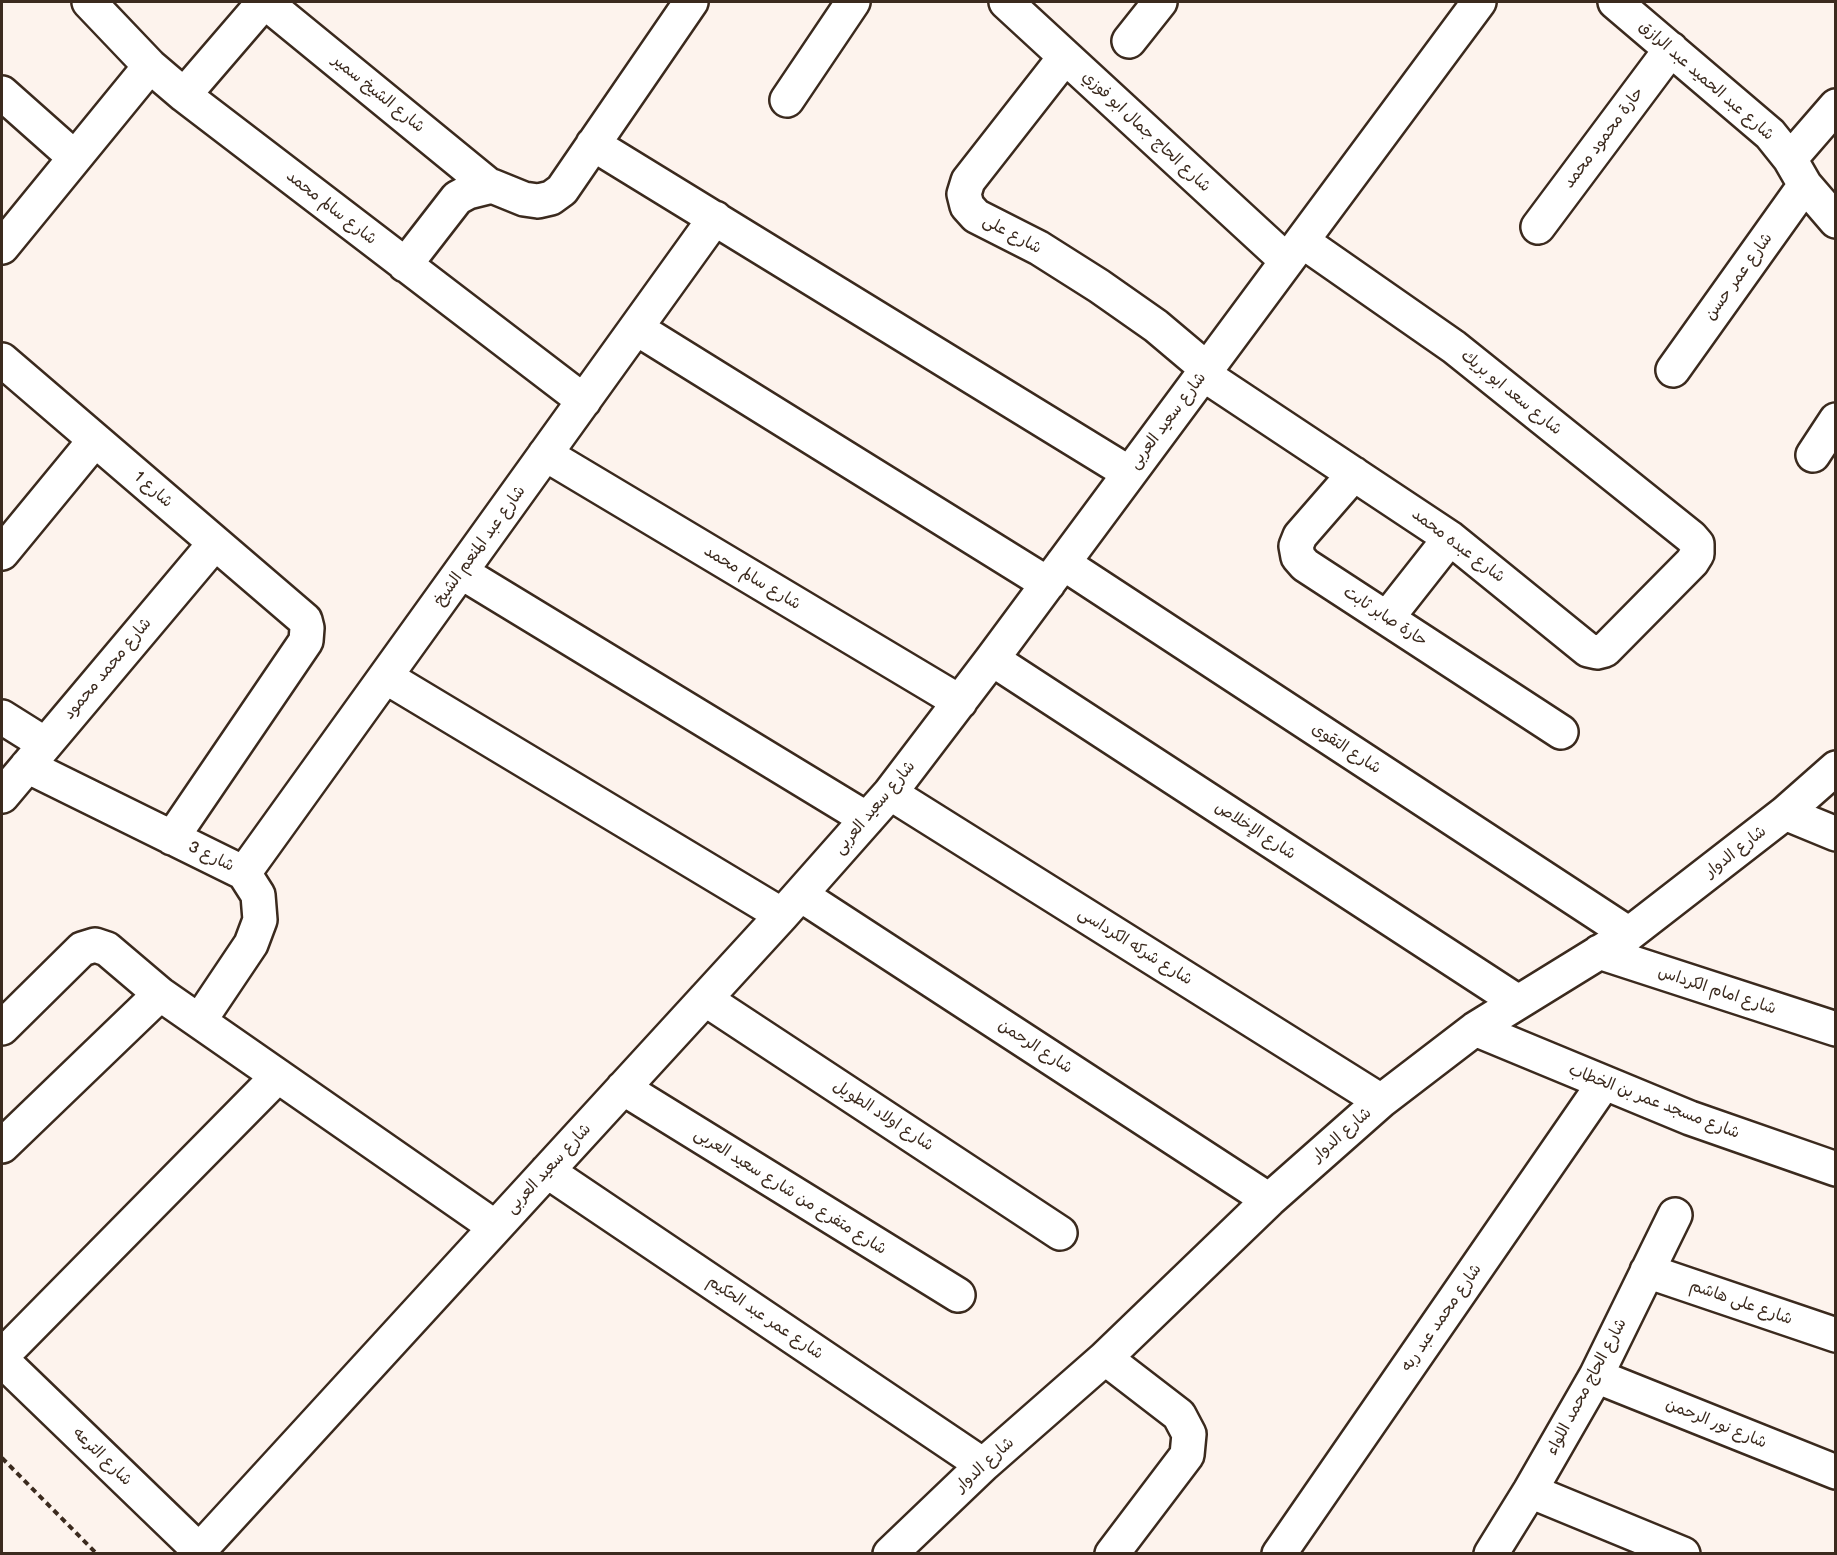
<!DOCTYPE html>
<meta charset="utf-8">
<style>
body{margin:0}
#map{position:relative;width:1837px;height:1555px;overflow:hidden;background:#fdf3ed;font-family:"Balsamiq Sans",sans-serif}
canvas{display:block}
.frame{position:absolute;inset:0;border:3px solid #3b2a1e;pointer-events:none}
</style>
<div id="map">
<canvas width="1837" height="1555"></canvas>
<div class="frame"></div>
</div>
<script>
const ctx = document.querySelector('canvas').getContext('2d');
ctx.lineJoin = 'round';
const toPath = rows => new Path2D(rows.map(r => 'M' + r).join(''));
function strokePath(path, color, width, dash) { ctx.strokeStyle = color; ctx.lineWidth = width; ctx.lineCap = dash ? 'butt' : 'round'; ctx.setLineDash(dash || []); ctx.stroke(path); }
function label(font, color, halo, rows, align = 'center') {
  ctx.font = font + ' "Balsamiq Sans","Playpen Sans Arabic",sans-serif'; ctx.lineWidth = 4.5; ctx.setLineDash([]); ctx.textBaseline = 'middle'; ctx.strokeStyle = halo; ctx.fillStyle = color; for (const [text, x, y, turn = 0] of rows) {
    ctx.save(); ctx.translate(x, y); ctx.rotate((+turn || 0) * Math.PI / 180); ctx.textAlign = isNaN(turn) ? turn : align; if (halo) ctx.strokeText(text, 0, 0); ctx.fillText(text, 0, 0); ctx.restore();
  }
}
const path = toPath([
 [2,1458,97,1554]
]);
const minor = toPath([
 [89,2,150,66,184,95,584,401],
 [265,2,491,187],
 [1006,2,1287,261],
 [1615,2,1770,134,1790,159,1805,185,1836,221],
 [1129,41,1160,2],
 [1065,57,968,181,964,194,967,206,976,216,1039,248,1099,286,1156,326,1207,369],
 [2,93,74,157],
 [184,95,264,2],
 [787,100,853,2],
 [593,144,1129,473],
 [1790,159,1836,106],
 [1538,227,1671,49],
 [2,247,150,66],
 [405,265,457,198,468,192,492,186,524,199,538,201,551,198,562,190,691,2],
 [636,328,1048,584],
 [2,360,305,620,307,628,306,641,172,838],
 [1673,370,1805,185],
 [1203,374,1450,538,1588,650,1597,652,1605,650,1692,562,1697,554,1697,544,1691,537,1454,347,1302,241],
 [545,454,960,702],
 [1813,455,1836,420],
 [1354,474,1300,536,1296,546,1298,557,1305,565,1561,732],
 [2,553,95,440],
 [1063,563,1629,934],
 [461,572,867,819],
 [1387,618,1450,538],
 [992,659,1518,1002],
 [386,677,782,915],
 [2,717,45,744],
 [27,766,244,873,258,895,260,920,251,944,200,1020],
 [890,793,1381,1101],
 [2,796,215,543],
 [1785,813,1836,834],
 [244,873,715,218],
 [801,895,1269,1200],
 [1599,952,1836,1029],
 [705,999,1060,1233],
 [2,1028,82,949,95,945,107,949,160,994,495,1227],
 [1475,1029,1690,1118,1836,1169],
 [623,1088,958,1295],
 [2,1146,160,994],
 [547,1171,983,1465],
 [1647,1271,1836,1335],
 [2,1356,278,1076],
 [1105,1358,1179,1415,1189,1434,1187,1455,1112,1554],
 [2,1360,203,1554],
 [1596,1376,1836,1472],
 [1530,1491,1683,1554],
 [196,1554,782,915,890,793,992,659,1479,2],
 [890,1554,983,1465,1105,1358,1269,1200,1381,1101,1475,1029,1629,934,1785,813,1836,768],
 [1279,1554,1604,1083],
 [1491,1554,1530,1491,1596,1376,1675,1215]
]);
const streetNames = [
 ["شارع عبد الحميد عبد الرازق",1706,81,41],
 ["شارع الشيخ سمير",378,94,39],
 ["شارع الحاج جمال ابو فوزي",1146,132,43],
 ["حارة محمود محمد",1604,138,-53],
 ["شارع سالم محمد",331,208,38],
 ["شارع على",1012,235,28],
 ["شارع عمر حسن",1739,277,-54],
 ["شارع سعد ابو بريك",1511,393,39],
 ["شارع سعيد العربى",1168,421,-53],
 ["شارع 1",153,490,41],
 ["شارع عبد المنعم الشيخ",480,546,-54],
 ["شارع عبده محمد",1458,546,37],
 ["شارع سالم محمد",752,578,31],
 ["حارة صابر ثابت",1385,617,33],
 ["شارع محمد محمود",108,669,-50],
 ["شارع التقوى",1346,749,33],
 ["شارع سعيد العربى",875,808,-50],
 ["شارع الإخلاص",1255,831,33],
 ["شارع الدوار",1736,852,-38],
 ["شارع 3",211,857,26],
 ["شارع شركه الكرداسى",1135,947,32],
 ["شارع امام الكرداس",1717,991,18],
 ["شارع الرحمن",1035,1047,33],
 ["شارع مسجد عمر بن الخطاب",1654,1102,21],
 ["شارع اولاد الطويل",883,1116,33],
 ["شارع الدوار",1342,1135,-41],
 ["شارع سعيد العربى",549,1169,-47],
 ["شارع متفرع من شارع سعيد العربى",790,1192,32],
 ["شارع على هاشم",1741,1303,19],
 ["شارع عمر عبد الحكيم",765,1318,34],
 ["شارع محمد عبد ربه",1442,1318,-55],
 ["شارع الحاج محمد اللواء",1587,1387,-62],
 ["شارع نور الرحمن",1716,1424,22],
 ["شارع الترعه",102,1457,44],
 ["شارع الدوار",985,1465,-42]
];
strokePath(minor, '#3b2a1e', 38);
strokePath(path, '#3b2a1e', 4, [6, 4.5]);
strokePath(minor, '#fff', 33);
label('16px', '#3b2a1e', '#fff', streetNames);
</script>
